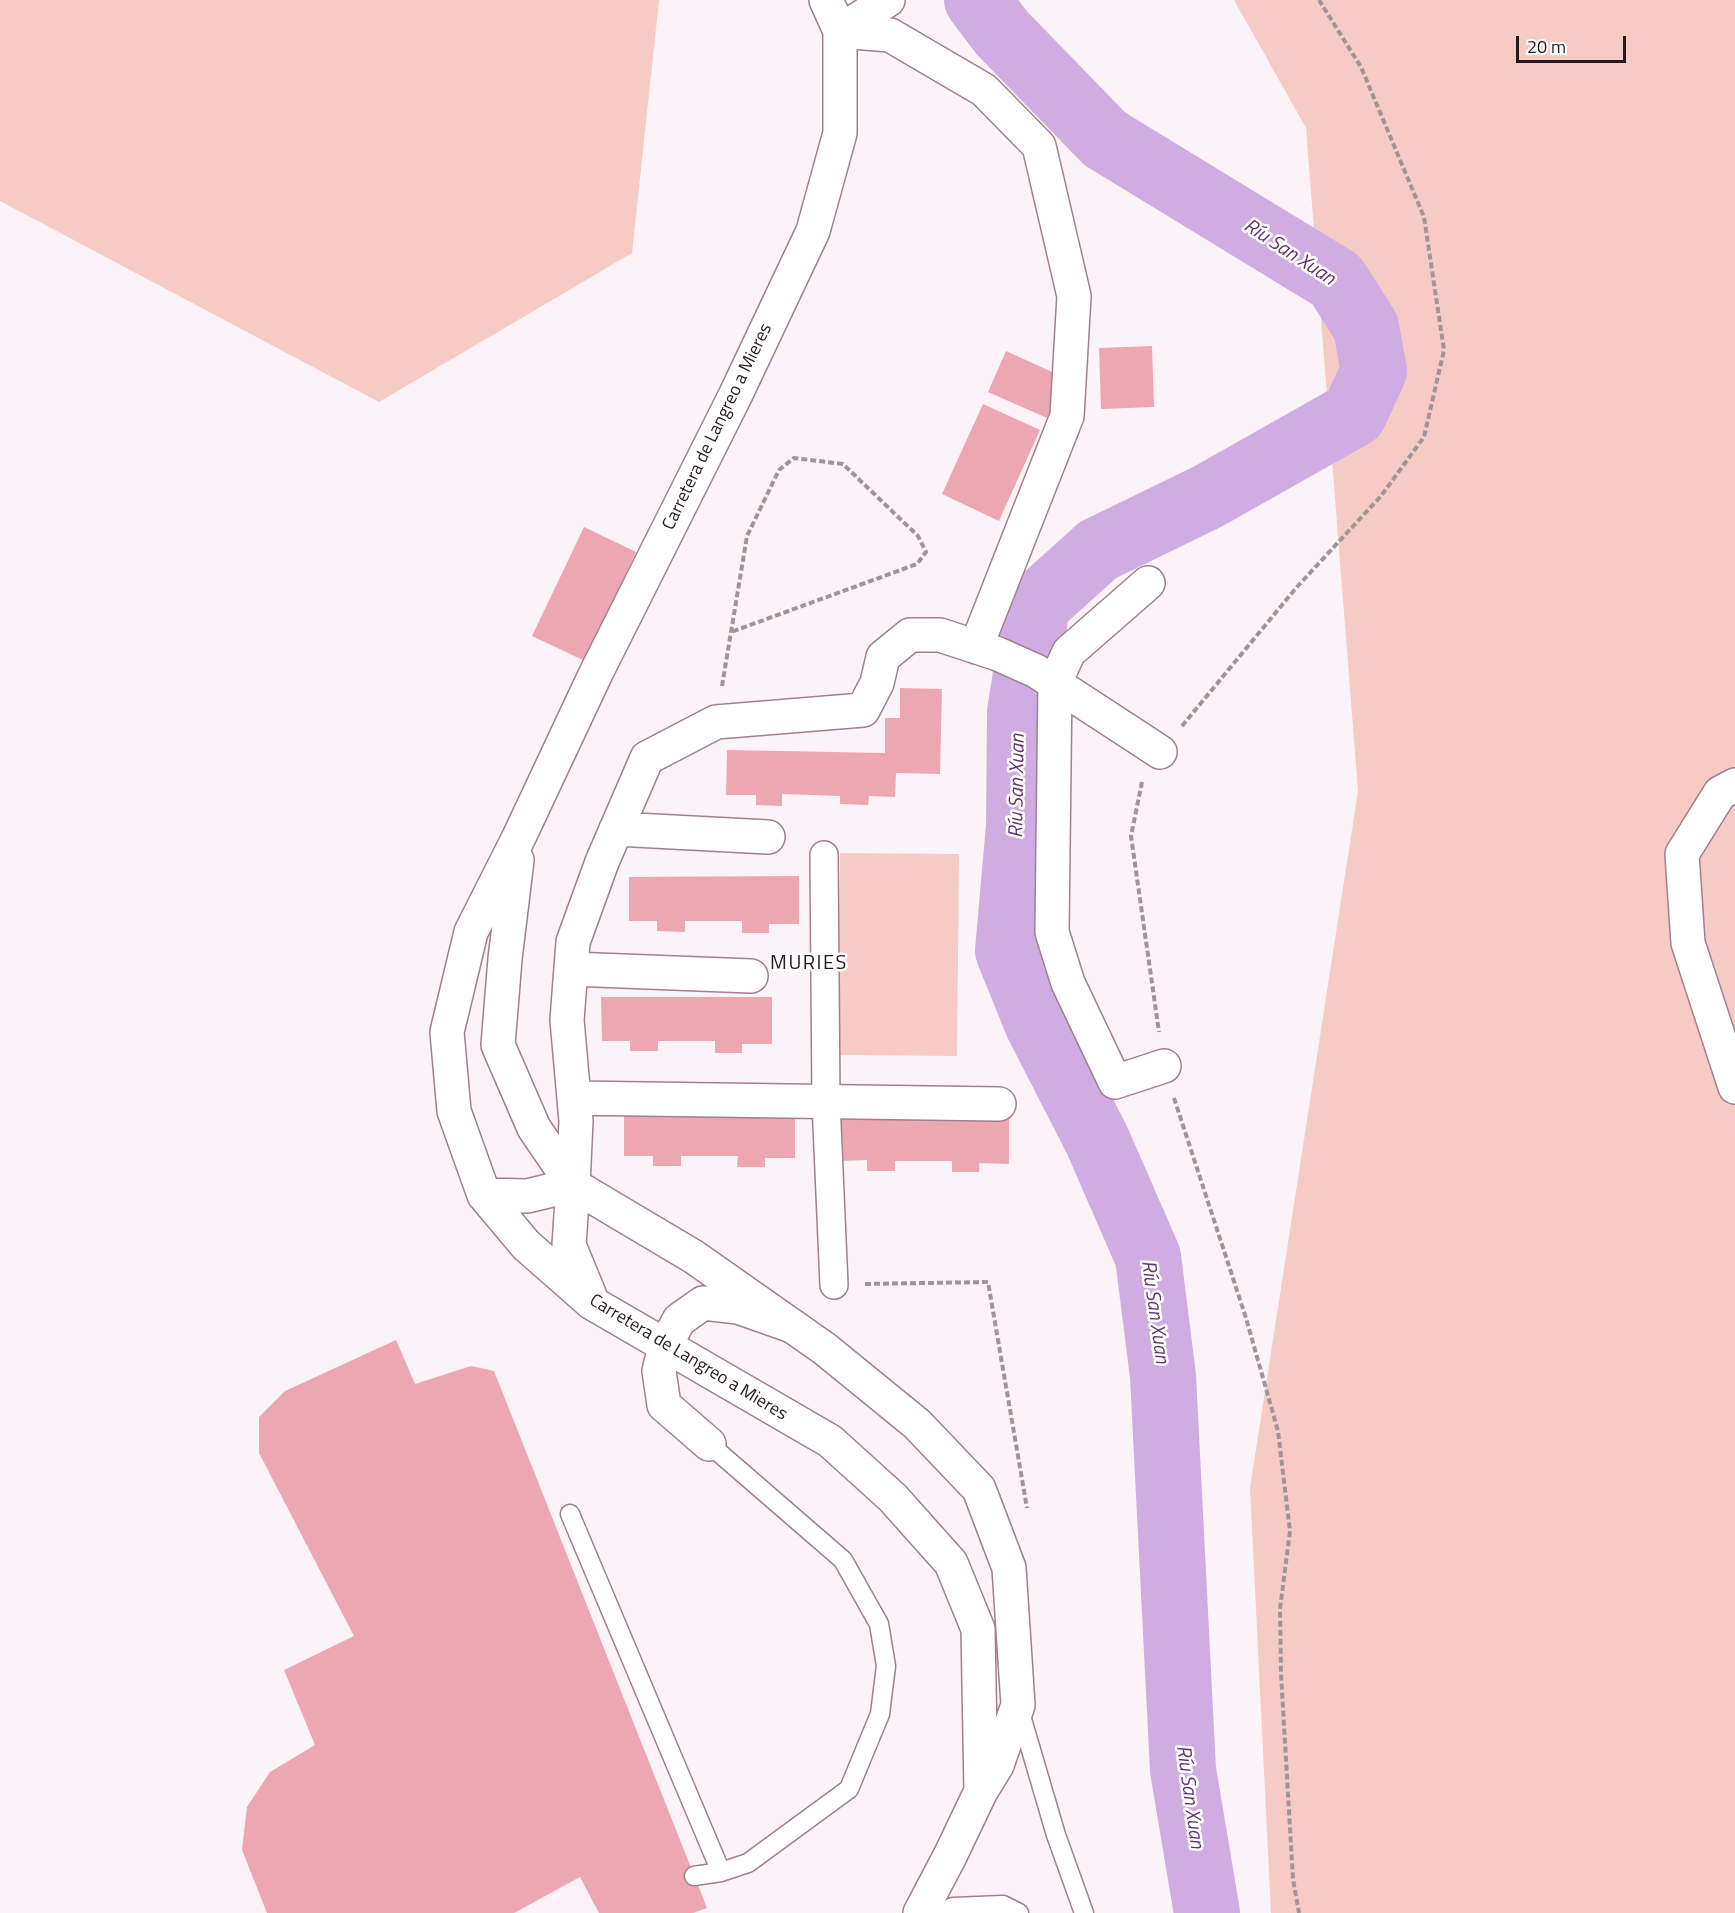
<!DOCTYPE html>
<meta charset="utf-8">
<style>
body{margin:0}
#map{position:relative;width:1735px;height:1913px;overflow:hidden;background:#fbf3f7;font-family:"Titillium Web",sans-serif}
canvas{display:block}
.scale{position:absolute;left:1516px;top:36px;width:110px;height:27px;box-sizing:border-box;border:3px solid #25191e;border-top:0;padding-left:8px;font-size:18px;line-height:21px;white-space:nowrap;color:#25191e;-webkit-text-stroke:4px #fff;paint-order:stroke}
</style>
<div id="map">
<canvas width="1735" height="1913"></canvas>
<div class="scale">20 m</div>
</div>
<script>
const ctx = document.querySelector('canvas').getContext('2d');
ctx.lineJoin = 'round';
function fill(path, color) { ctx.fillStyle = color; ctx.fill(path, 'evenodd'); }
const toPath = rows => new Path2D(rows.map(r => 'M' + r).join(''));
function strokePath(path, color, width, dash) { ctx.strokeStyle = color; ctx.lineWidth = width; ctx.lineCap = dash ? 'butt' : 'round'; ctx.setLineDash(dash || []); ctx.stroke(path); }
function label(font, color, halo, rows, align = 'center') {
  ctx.font = font + ' "Titillium Web",sans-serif'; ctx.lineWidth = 5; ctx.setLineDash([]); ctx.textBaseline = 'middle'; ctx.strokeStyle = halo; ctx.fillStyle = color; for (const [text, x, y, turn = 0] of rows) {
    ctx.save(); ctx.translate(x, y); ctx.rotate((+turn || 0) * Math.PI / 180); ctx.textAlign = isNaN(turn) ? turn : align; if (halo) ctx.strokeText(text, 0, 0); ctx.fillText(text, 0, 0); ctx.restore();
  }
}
const green = toPath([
 [0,0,659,0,632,253,379,402,0,201],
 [1234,0,1735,0,1735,1913,1271,1913,1250,1488,1358,791,1306,128],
 [840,853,959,854,957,1056,838,1055]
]);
const river = toPath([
 [977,0,1002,33,1105,139,1336,280,1366,327,1374,371,1354,414,1207,497,1098,550,1037,605,1020,712,1019,826,1008,951,1038,1025,1097,1140,1148,1257,1163,1376,1183,1770,1207,1913]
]);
const building = toPath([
 [1152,346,1154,407,1101,409,1099,348],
 [1006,351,1065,378,1047,418,988,392],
 [983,404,1040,430,999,521,942,494],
 [584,527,636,552,585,661,532,636],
 [900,688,942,689,940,774,896,773,895,797,869,796,868,805,840,804,840,796,782,794,782,806,756,805,756,795,726,795,727,750,885,753,885,718,900,718],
 [799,876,799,924,769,924,769,933,742,933,742,921,685,921,685,932,657,931,657,921,629,921,629,877],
 [601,997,772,997,772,1044,742,1044,742,1053,715,1053,715,1041,658,1041,658,1051,630,1051,630,1041,602,1041],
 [624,1111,795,1111,795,1158,765,1158,765,1167,737,1167,738,1156,681,1156,681,1166,653,1166,653,1156,624,1156],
 [839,1116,1009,1116,1009,1164,979,1163,979,1172,952,1172,952,1161,895,1161,895,1171,867,1171,867,1160,839,1161],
 [396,1340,415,1384,471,1366,494,1371,707,1908,693,1913,599,1913,580,1877,514,1913,267,1913,242,1850,247,1807,270,1772,315,1745,284,1670,354,1636,259,1453,259,1417,285,1391]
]);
const path = toPath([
 [722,686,747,536,779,470,794,458,843,464,918,536,926,552,917,564,731,632],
 [1182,726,1296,588,1381,496,1424,437,1444,350,1424,217,1361,67,1319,0],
 [1142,782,1131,836,1159,1032],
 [1174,1098,1246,1318,1278,1431,1290,1531,1280,1609,1281,1674,1293,1879,1299,1913],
 [865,1284,988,1282,1027,1508]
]);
const service = toPath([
 [570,1514,721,1872],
 [1019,1709,1056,1835,1084,1913],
 [694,1876,721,1872,748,1863,849,1789,880,1714,886,1666,879,1624,843,1560,709,1444],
 [939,1913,953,1907,1003,1905,1019,1913]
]);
const pedestrian = toPath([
 [824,855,826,1102,834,1285]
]);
const minor = toPath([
 [840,31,890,35,984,90,1039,146,1074,296,1067,416,976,647],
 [840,31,888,0],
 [1148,583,1069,652,1055,682,1052,932,1068,983,1115,1082,1164,1066],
 [1735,785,1720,793,1682,854,1688,943,1735,1087],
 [616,829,768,837],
 [571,969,751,976],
 [574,1098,999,1104],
 [573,1185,576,1121,567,1020,573,942,602,862,647,758,716,722,863,710,877,683,883,657,910,635,940,635,998,654,1036,671,1160,752],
 [665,1346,659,1371,664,1405,709,1444]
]);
const secondary = toPath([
 [826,0,840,31,840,133,813,231,735,396,596,673,519,837,471,932,447,1032,454,1111,484,1195,526,1245,592,1303,830,1441,893,1498,951,1563,978,1629,981,1791],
 [517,860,505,959,498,1045,534,1128,573,1185,694,1257,825,1349,917,1424,979,1489,1009,1568,1018,1705,997,1765,981,1791,950,1856,920,1913],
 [484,1195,527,1196,573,1185,569,1245,590,1296]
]);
const primary = toPath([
 [665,1346,679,1320,703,1303,738,1307,792,1326]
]);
const streetNames = [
 ["Carretera de Langreo a Mieres",718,427,-64],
 ["Carretera de Langreo a Mieres",688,1358,31]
];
const waterNames = [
 ["Ríu San Xuan",1289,253,33],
 ["Ríu San Xuan",1018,786,-89],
 ["Ríu San Xuan",1154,1312,82],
 ["Ríu San Xuan",1189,1797,82]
];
const neighbourhoodNames = [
 ["MURIES",809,964]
];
fill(green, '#f6cbc5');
strokePath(river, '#cfade3', 66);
fill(building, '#eda7b2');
strokePath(service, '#a1808e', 21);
strokePath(pedestrian, '#a1808e', 30);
strokePath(minor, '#a1808e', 36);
strokePath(secondary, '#a1808e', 36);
strokePath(primary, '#a1808e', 36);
strokePath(path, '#9f9599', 4, [6, 3]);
strokePath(service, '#fff', 18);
strokePath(pedestrian, '#fff', 27);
strokePath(minor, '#fff', 33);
strokePath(secondary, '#fff', 33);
strokePath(primary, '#fff', 33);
label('18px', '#25191e', '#fff', streetNames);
label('italic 20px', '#5d3273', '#fff', waterNames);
ctx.letterSpacing = '1.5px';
label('20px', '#25191e', '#fff', neighbourhoodNames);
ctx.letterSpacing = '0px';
</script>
